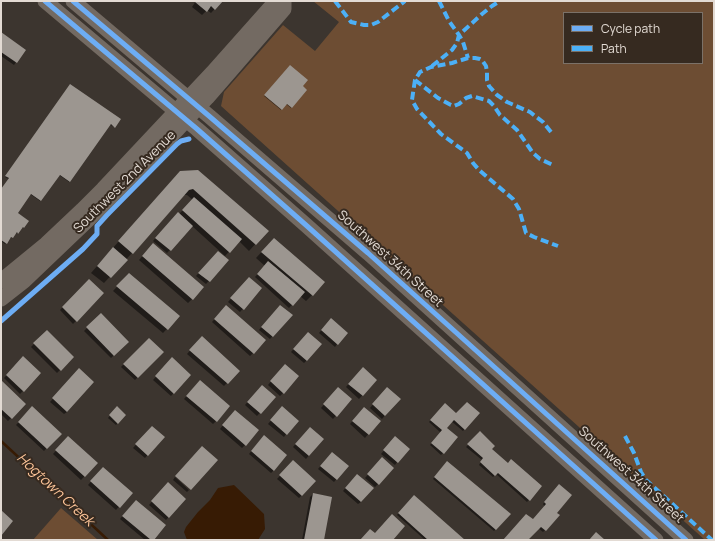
<!DOCTYPE html>
<style>
body{margin:0}
#map{position:relative;width:715px;height:541px;overflow:hidden;background:#3c352f;font-family:Manrope,sans-serif}
canvas{display:block}
.frame{position:absolute;inset:0;border:2px solid #e3dbd4;pointer-events:none}
.legend{position:absolute;left:563px;top:12px;width:140px;height:52px;box-sizing:border-box;background:#362a20;border:1px solid #7b7168;margin:0;padding:5px 7px;list-style:none;font-size:12px;color:#e3dbd4}
.legend li{display:flex;align-items:center;gap:8px;height:20px}
.legend b{width:20px;border:1px solid #7b7168}
</style>
<div id="map">
<canvas width="715" height="541"></canvas>
<div class="frame"></div>
<ul class="legend">
<li><b style="height:5px;background:#6dadf4"></b>Cycle path</li>
<li><b style="height:5px;background:#4cb0f7"></b>Path</li>
</ul>
</div>
<script>
const ctx = document.querySelector('canvas').getContext('2d');
ctx.lineJoin = 'round';
function fill(path, color) { ctx.fillStyle = color; ctx.fill(path, 'evenodd'); }
const toPath = rows => new Path2D(rows.map(r => 'M' + r).join(''));
function strokePath(path, color, width, dash) { ctx.strokeStyle = color; ctx.lineWidth = width; ctx.lineCap = dash ? 'butt' : 'round'; ctx.setLineDash(dash || []); ctx.stroke(path); }
function label(font, color, halo, rows, align = 'center') {
  ctx.font = font + ' Manrope,sans-serif'; ctx.lineWidth = 4; ctx.setLineDash([]); ctx.textBaseline = 'middle'; ctx.strokeStyle = halo; ctx.fillStyle = color; for (const [text, x, y, turn = 0] of rows) {
    ctx.save(); ctx.translate(x, y); ctx.rotate((+turn || 0) * Math.PI / 180); ctx.textAlign = isNaN(turn) ? turn : align; if (halo) ctx.strokeText(text, 0, 0); ctx.fillText(text, 0, 0); ctx.restore();
  }
}
const green = toPath([
 [313,1,714,1,714,540,705,540,221,106,224,92,283,25,315,51,339,22],
 [564,13,702,13,702,63,564,63],
 [61,508,98,540,33,540]
]);
const water = toPath([
 [234,485,264,514,265,529,258,540,187,540,184,532,186,527,198,512,210,500,218,488]
]);
const shadow = toPath([
 [196,1,222,1,211,13,207,10,202,15,192,7],
 [1,33,16,62,14,65,1,56],
 [290,66,301,86,306,90,291,108,286,104,281,110,264,96],
 [70,85,119,120,114,127,109,124,69,182,59,175,40,201,30,194,17,213,28,221,23,228,22,227,17,234,16,232,11,238,10,237,5,244,1,241,1,191,9,179,5,177],
 [176,176,267,231,249,251,239,241,225,256,192,226,167,253,153,241,175,216,179,214,193,200,187,195,182,195,132,253,104,283,91,273],
 [268,245,312,295,306,301,300,296,289,308,255,277,265,266,256,258],
 [149,249,203,288,188,303,139,260],
 [215,255,228,260,206,284,196,276],
 [129,274,179,316,163,333,113,291],
 [89,280,103,293,73,324,60,310],
 [247,281,261,288,240,312,228,302],
 [226,306,253,353,250,356,212,322],
 [277,309,291,315,270,339,259,330],
 [101,314,128,342,111,358,84,331],
 [328,323,337,344,335,347,319,333],
 [47,331,73,357,57,373,31,347],
 [305,336,307,360,304,363,291,352],
 [202,337,238,371,224,386,187,354],
 [149,339,163,352,135,380,121,367],
 [23,358,40,373,20,394,4,378],
 [172,359,190,375,171,396,153,380],
 [282,368,283,393,280,396,268,385],
 [363,368,376,380,359,399,346,387],
 [79,370,67,412,64,414,50,402],
 [1,382,25,404,8,421,1,414],
 [197,384,216,421,213,424,184,399],
 [387,388,399,399,382,419,370,408],
 [259,389,274,397,257,416,245,405],
 [335,392,350,400,333,419,321,408],
 [445,404,456,415,478,413,463,431,451,421,445,428,457,438,441,455,430,445,441,433,429,422],
 [32,408,60,434,44,451,16,425],
 [117,408,125,415,116,425,108,418],
 [280,410,286,434,284,437,268,424],
 [361,411,379,421,365,438,350,424],
 [232,414,245,445,242,448,220,429],
 [152,427,163,437,145,458,133,448],
 [307,431,323,439,306,459,293,447],
 [480,433,490,449,508,464,541,486,527,502,496,474,493,477,479,465,482,460,466,447],
 [68,437,97,463,81,480,53,454],
 [261,439,274,470,271,473,249,454],
 [393,440,397,462,395,465,381,454],
 [329,456,348,466,334,482,318,469],
 [382,459,378,484,375,487,365,478],
 [293,462,302,495,299,498,277,479],
 [447,462,510,514,494,531,433,479],
 [103,468,131,493,116,510,88,485],
 [175,477,189,490,187,492,173,480],
 [354,478,361,502,358,504,343,491],
 [168,483,185,499,166,520,149,505],
 [559,485,556,513,559,515,545,530,543,532,538,528,527,540,504,540,533,521,545,507,543,504],
 [313,494,323,540,302,540,310,497],
 [414,496,463,540,425,540,397,515],
 [133,504,153,540,145,540,120,519]
]);
const stream = toPath([
 [1,441,108,540]
]);
const building = toPath([
 [196,1,223,1,215,10,211,6,207,12,195,2],
 [1,32,26,50,17,63,1,52],
 [290,65,308,80,303,86,307,90,292,108,287,104,282,110,264,95],
 [70,84,121,119,115,128,111,124,70,182,60,175,41,201,31,194,18,213,29,221,24,228,23,227,18,234,17,232,13,238,11,237,7,244,1,240,1,189,9,178,5,176],
 [198,170,269,231,256,245,193,189,189,190,133,254,118,241,180,171],
 [194,197,242,239,230,253,182,210],
 [178,212,193,226,171,251,155,238],
 [274,238,325,282,313,296,261,252],
 [153,243,204,287,193,300,142,256],
 [113,247,128,260,111,278,97,266],
 [218,251,229,260,210,282,198,273],
 [268,261,305,292,293,306,257,274],
 [129,273,180,316,168,330,116,286],
 [249,277,262,288,244,310,230,298],
 [89,279,104,293,77,322,62,307],
 [226,305,266,340,254,354,214,319],
 [280,305,293,315,273,337,261,327],
 [101,313,129,342,114,356,86,327],
 [331,318,348,333,338,345,321,330],
 [47,330,74,357,61,371,33,343],
 [308,332,322,344,307,361,293,349],
 [202,336,240,371,228,384,189,350],
 [149,338,164,352,138,378,123,364],
 [23,356,41,373,24,392,6,375],
 [172,357,191,375,174,394,155,376],
 [285,364,299,376,284,394,270,381],
 [363,367,377,380,363,396,348,384],
 [79,368,94,382,67,412,52,398],
 [1,380,26,404,12,419,1,409],
 [200,380,230,406,217,422,186,396],
 [262,385,276,397,261,414,247,402],
 [338,387,352,399,337,417,323,404],
 [387,387,401,399,385,416,372,404],
 [467,402,480,413,465,430,454,420,447,428,458,437,444,454,431,443,442,430,430,420,445,403,456,413],
 [32,406,62,434,47,449,18,422],
 [117,406,126,415,118,424,109,415],
 [282,406,299,421,287,435,270,420],
 [364,407,381,421,369,435,352,421],
 [235,410,259,430,246,446,222,425],
 [152,426,165,437,148,456,135,444],
 [310,427,324,439,309,456,295,444],
 [480,431,495,446,492,449,508,463,511,459,542,486,530,501,498,473,495,476,480,462,483,458,467,444],
 [264,435,287,455,274,471,251,451],
 [68,436,98,463,85,477,55,450],
 [395,436,410,449,398,463,383,450],
 [202,446,218,460,191,490,175,476],
 [332,452,349,466,337,480,320,466],
 [382,457,394,468,379,485,367,474],
 [293,460,316,481,302,496,279,475],
 [447,461,511,514,496,530,434,477],
 [103,467,133,493,120,508,90,481],
 [357,474,374,488,361,502,345,488],
 [168,482,186,499,169,518,151,501],
 [559,484,572,495,557,513,560,515,546,531,541,527,528,540,503,540,526,514,533,519,546,504,544,502],
 [313,493,332,497,324,540,304,540],
 [414,495,465,540,428,540,398,513],
 [136,500,166,525,154,540,151,540,122,516],
 [1,510,13,521,1,536],
 [392,514,405,526,393,540,360,540,370,529,375,533],
 [596,532,605,540,589,540]
]);
const major = toPath([
 [45,1,197,129,307,226,656,540],
 [73,1,209,116,368,253,686,540],
 [1,281,46,244,82,210,103,189,212,73,276,1],
 [1,299,24,281,90,218,178,129,207,98,284,9,284,1]
]);
const quiet = toPath([
 [335,1,351,22,364,25,371,25,378,22,405,1],
 [439,1,449,21,459,35,463,42,468,58],
 [432,66,452,50,457,43,459,35,482,14,492,6,500,1],
 [415,80,438,98,451,105,454,106,459,104,466,98,472,96,489,101,494,106,500,115,517,130,533,153,540,159,553,165],
 [551,132,543,122,535,116,530,112,507,102,497,95,489,86,487,80,487,72,486,66,482,60,480,59,475,58,468,58,452,63,431,67,420,72,415,80,413,93,412,100,417,109,441,134,467,153,473,163,479,170,513,199,519,209,526,233,534,237,558,246],
 [625,436,634,453,641,472,646,480,712,540]
]);
const cycleway = toPath([
 [45,1,197,129,307,226,656,540],
 [73,1,209,116,368,253,686,540],
 [1,321,83,249,97,234,97,226,107,215,177,144,181,141,189,139]
]);
const streetNames = [
 ["Southwest 2nd Avenue",125,182,-45],
 ["Southwest 34th Street",390,259,42],
 ["Southwest 34th Street",631,475,42]
];
const waterNames = [
 ["Hogtown Creek",55,490,43]
];
fill(green, '#6d4d33');
fill(water, '#371b04');
fill(shadow, '#0007');
strokePath(stream, '#371b04', 2.5);
fill(building, '#9c9690');
strokePath(major, '#736a62', 15);
strokePath(quiet, '#4cb0f7', 4, [8, 4]);
strokePath(cycleway, '#6dadf4', 5);
label('13px', '#e3dbd4', '#362a20', streetNames);
label('italic 14px', '#fdc498', '#362a20', waterNames);
</script>
